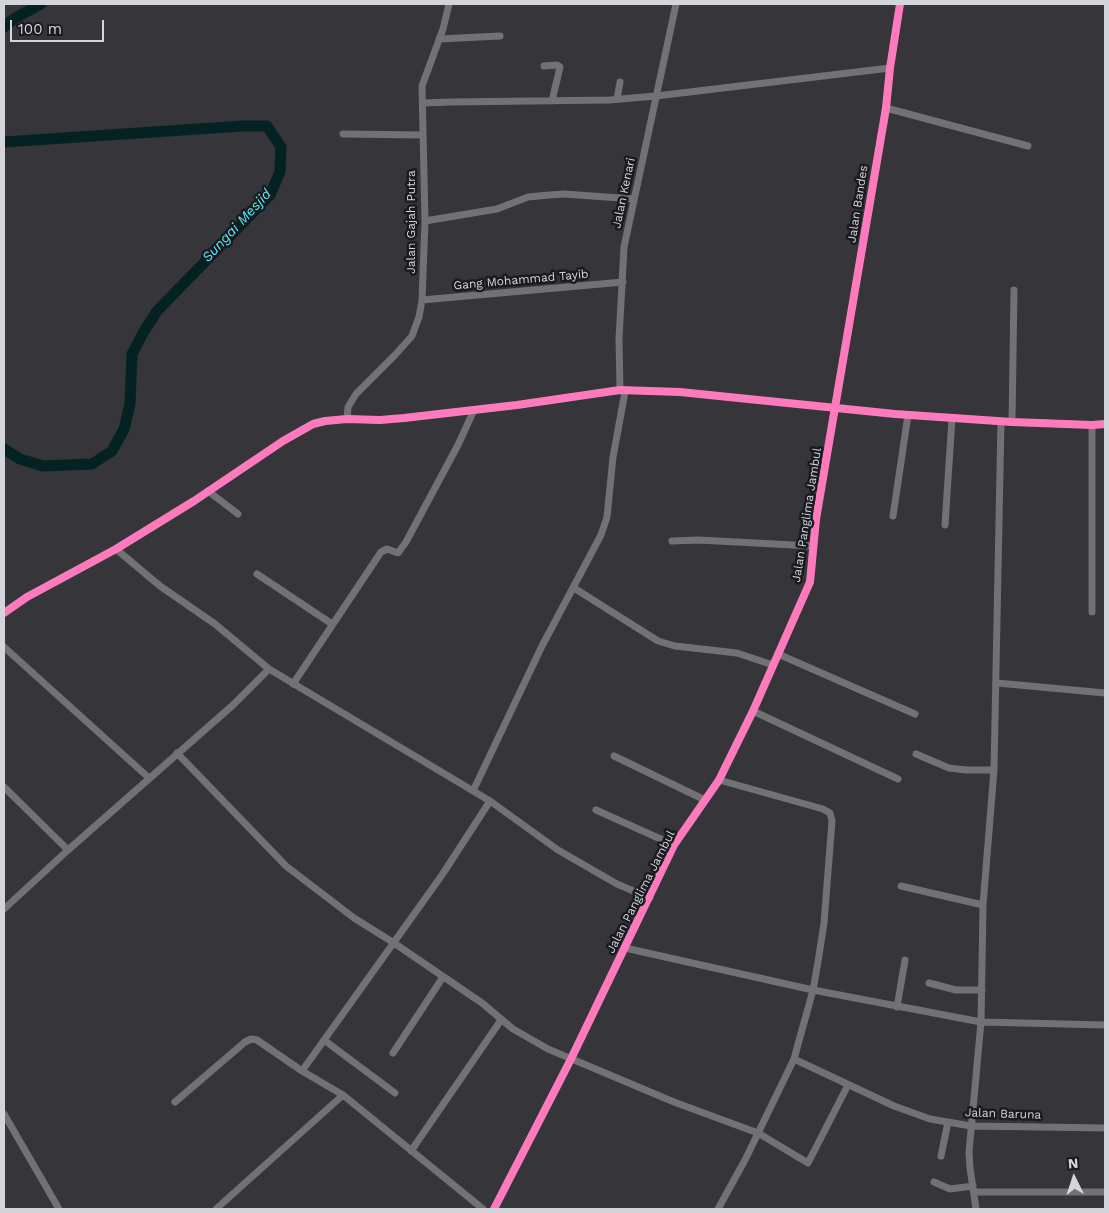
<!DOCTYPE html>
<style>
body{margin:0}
#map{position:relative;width:1109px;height:1213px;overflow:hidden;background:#35353a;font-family:"Work Sans",sans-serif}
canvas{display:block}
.frame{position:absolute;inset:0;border:5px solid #d4d4db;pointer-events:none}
.north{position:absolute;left:1049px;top:1153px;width:50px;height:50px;-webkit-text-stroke:4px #1a1b20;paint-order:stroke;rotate:356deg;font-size:14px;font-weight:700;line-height:20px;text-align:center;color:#d4d4db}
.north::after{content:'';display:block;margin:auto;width:18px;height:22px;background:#d4d4db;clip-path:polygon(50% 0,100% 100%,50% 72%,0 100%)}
.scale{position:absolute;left:10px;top:20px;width:94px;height:22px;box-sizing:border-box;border:2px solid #d4d4db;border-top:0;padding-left:6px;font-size:15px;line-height:18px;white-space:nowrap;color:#d4d4db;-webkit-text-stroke:4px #1a1b20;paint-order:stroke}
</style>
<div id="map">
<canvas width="1109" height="1213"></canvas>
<div class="frame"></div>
<div class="north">N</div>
<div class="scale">100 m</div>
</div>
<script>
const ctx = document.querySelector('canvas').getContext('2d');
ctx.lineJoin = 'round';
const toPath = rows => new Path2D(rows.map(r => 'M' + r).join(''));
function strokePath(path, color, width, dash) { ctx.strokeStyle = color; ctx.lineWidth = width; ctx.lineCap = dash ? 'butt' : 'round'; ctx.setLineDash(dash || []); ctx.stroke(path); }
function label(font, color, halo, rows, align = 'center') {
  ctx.font = font + ' "Work Sans",sans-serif'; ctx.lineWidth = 5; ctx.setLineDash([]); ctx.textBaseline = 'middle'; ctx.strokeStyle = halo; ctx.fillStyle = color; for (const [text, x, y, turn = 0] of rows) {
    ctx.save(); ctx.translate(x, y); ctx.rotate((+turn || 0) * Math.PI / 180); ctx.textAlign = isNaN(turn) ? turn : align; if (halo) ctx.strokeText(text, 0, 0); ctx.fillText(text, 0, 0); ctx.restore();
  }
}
const river = toPath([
 [4,27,15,18,41,4],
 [4,142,243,126,267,126,281,147,280,172,270,195,157,311,143,333,132,354,130,404,124,429,112,451,92,464,43,466,20,459,4,449]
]);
const minor = toPath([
 [439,39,500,36],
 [544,66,557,65,560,67,552,101],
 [617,99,620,82],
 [423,103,451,102,609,100,656,96,890,68],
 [886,108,1028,146],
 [343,134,422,135],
 [425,221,497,209,528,197,549,195,564,194,634,199],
 [422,300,623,282],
 [620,390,619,339,624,247,676,4],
 [347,419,348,407,356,394,395,355,412,336,419,317,422,300,425,221,422,86,443,29,449,4],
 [1012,422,1014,290],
 [208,491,238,514],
 [893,516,908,415],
 [945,525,952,418],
 [672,541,698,540,813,546],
 [116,549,160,586,215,624,269,669,490,801,558,850,617,884,650,898],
 [257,574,332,624],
 [574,588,658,641,675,646,737,653,773,665],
 [1092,612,1092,425],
 [4,613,27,597,116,549,194,501,283,441,313,424,325,421,347,419,380,420,404,418,517,405,620,390,680,392,895,414,1012,422,1092,425,1105,424],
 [4,647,149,778],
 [778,654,915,714],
 [997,683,1105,693],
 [293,684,381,552,387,549,398,553,406,542,458,445,474,410],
 [753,711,898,779],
 [177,753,286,866,354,918,394,943,482,1003,513,1029,548,1049,674,1102,758,1133,808,1163,848,1085],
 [916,754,949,768,966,770,994,770],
 [614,756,705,800],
 [4,787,68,850],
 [473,791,542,646,601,535,607,517,613,457,625,392],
 [596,810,674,845],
 [901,886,983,905],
 [4,909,68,850,233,705,269,669],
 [625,948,813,990,981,1022,1105,1025],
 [929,983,956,990,982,990],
 [897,1007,905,960],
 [324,1040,395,1093],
 [393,1053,443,977],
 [794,1059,894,1106,930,1119,971,1126,1105,1128],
 [302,1071,442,875,490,801],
 [175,1102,245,1042,251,1039,257,1040,302,1071,343,1095,483,1209],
 [4,1114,59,1209],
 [411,1151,501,1020],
 [941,1156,948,1122],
 [934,1182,950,1189,973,1186],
 [974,1192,1105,1192],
 [216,1209,343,1095],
 [494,1209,571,1059,674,845,719,780,753,711,810,582,816,519,886,108,890,68,900,4],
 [718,1209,745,1160,794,1059,813,990,818,962,824,923,832,821,830,813,823,809,719,780],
 [976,1209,970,1168,969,1152,981,1022,983,905,994,770,1001,421]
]);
const cycleway = toPath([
 [4,613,27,597,116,549,194,501,283,441,313,424,325,421,347,419,380,420,404,418,517,405,620,390,680,392,895,414,1012,422,1092,425,1105,424],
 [494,1209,571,1059,674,845,719,780,753,711,810,582,816,519,886,108,890,68,900,4]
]);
const streetNames = [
 ["Jalan Kenari",624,193,-78],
 ["Jalan Bandes",858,204,-81],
 ["Jalan Gajah Putra",411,222,-90],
 ["Gang Mohammad Tayib",521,280,-5],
 ["Jalan Panglima Jambul",807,515,-81],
 ["Jalan Panglima Jambul",641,892,-63],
 ["Jalan Baruna",1003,1114,2]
];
const waterNames = [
 ["Sungai Mesjid",237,226,-47]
];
strokePath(river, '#052223', 11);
strokePath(minor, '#727275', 7);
strokePath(cycleway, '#fd7abc', 8);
label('12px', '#d4d4db', '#1a1b20', streetNames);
label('italic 14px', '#54eff5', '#1a1b20', waterNames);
</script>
